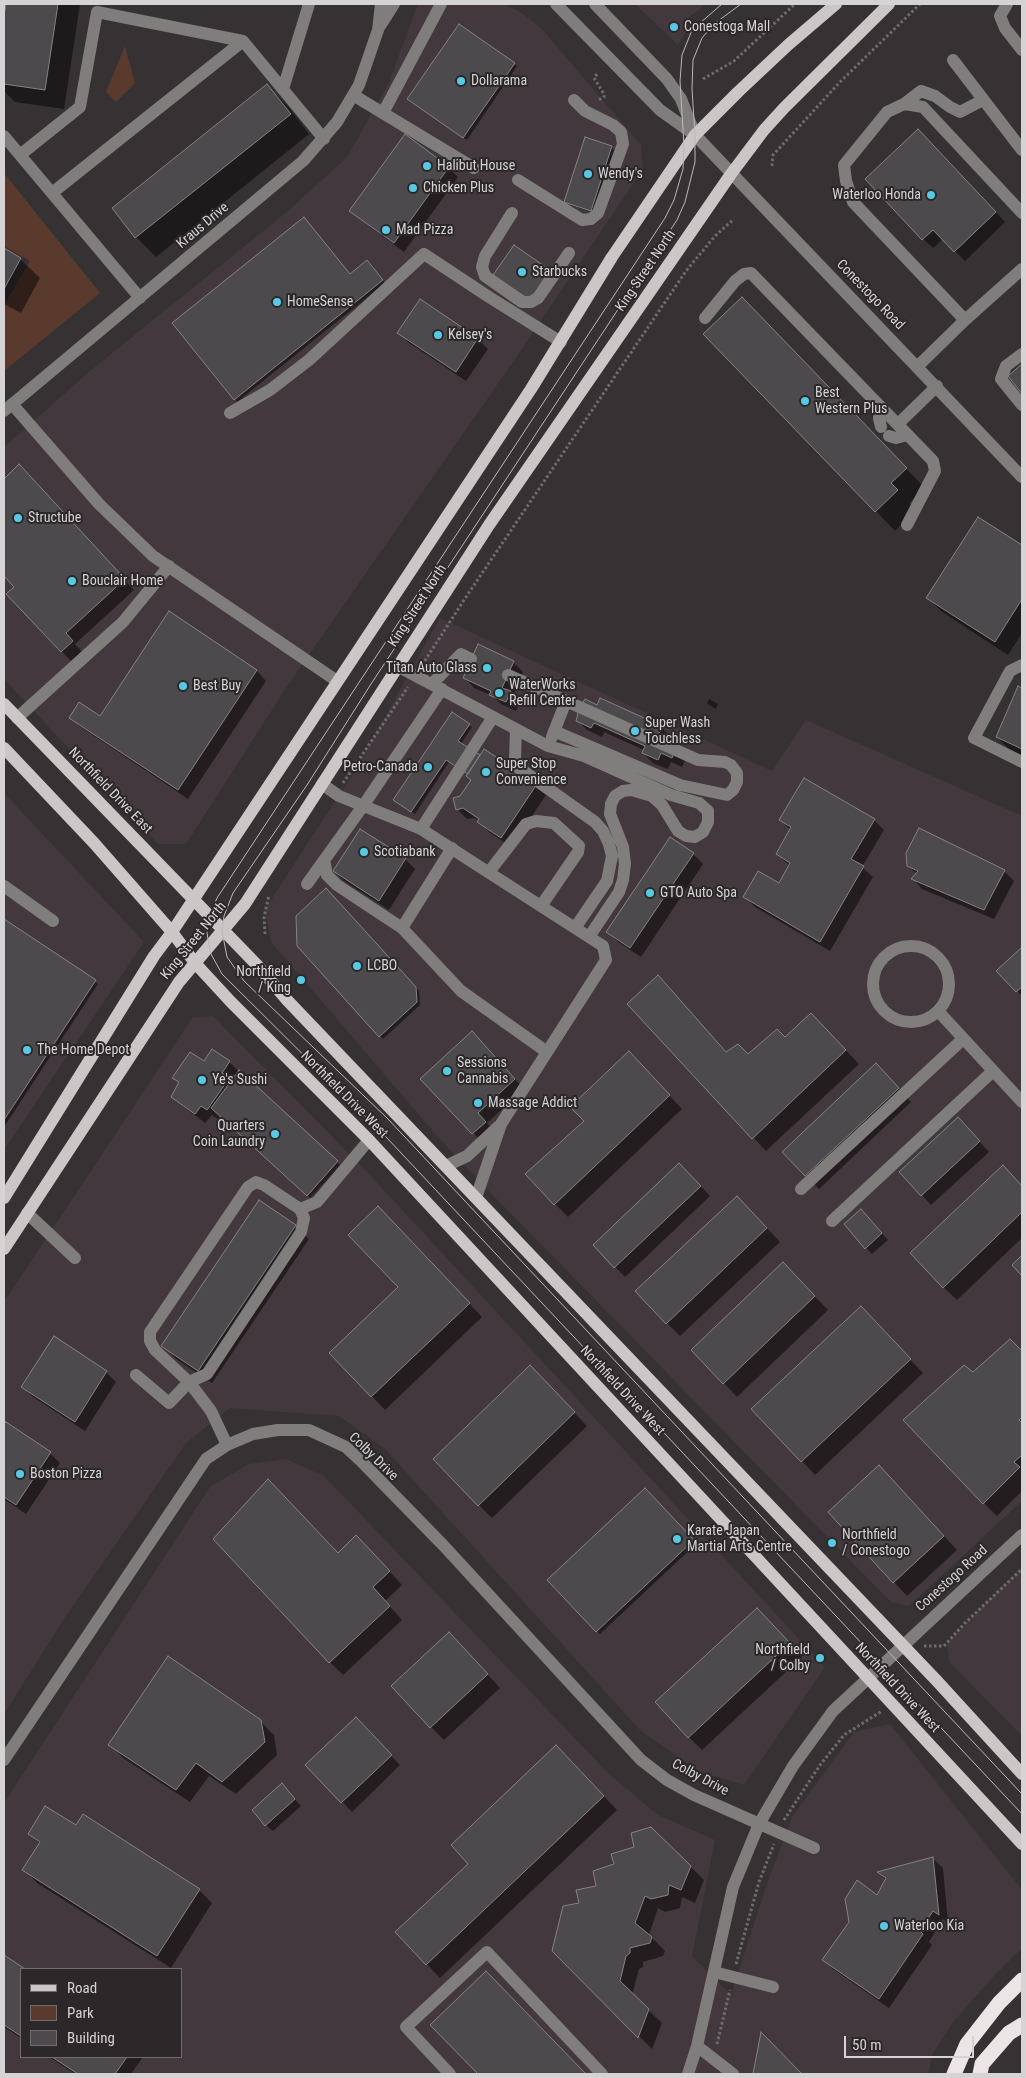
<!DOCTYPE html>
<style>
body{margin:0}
#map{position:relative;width:1026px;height:2078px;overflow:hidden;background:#363234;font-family:"Roboto Condensed",sans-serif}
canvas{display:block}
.frame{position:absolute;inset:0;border:5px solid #d5d3d4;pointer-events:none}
.legend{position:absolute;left:20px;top:1968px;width:162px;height:90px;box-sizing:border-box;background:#2c282a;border:1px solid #706c6e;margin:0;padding:6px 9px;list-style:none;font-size:15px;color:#d5d3d4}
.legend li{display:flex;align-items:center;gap:10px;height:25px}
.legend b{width:25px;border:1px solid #706c6e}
.scale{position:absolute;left:844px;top:2036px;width:130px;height:22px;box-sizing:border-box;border:2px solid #d5d3d4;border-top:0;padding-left:6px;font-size:15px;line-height:18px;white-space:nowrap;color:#d5d3d4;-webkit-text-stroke:4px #2c282a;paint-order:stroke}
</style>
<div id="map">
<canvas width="1026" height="2078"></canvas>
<div class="frame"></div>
<ul class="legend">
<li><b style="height:6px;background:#ccc7c7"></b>Road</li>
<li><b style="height:14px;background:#5a3a2d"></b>Park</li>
<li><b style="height:14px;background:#4d4a4d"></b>Building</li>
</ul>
<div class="scale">50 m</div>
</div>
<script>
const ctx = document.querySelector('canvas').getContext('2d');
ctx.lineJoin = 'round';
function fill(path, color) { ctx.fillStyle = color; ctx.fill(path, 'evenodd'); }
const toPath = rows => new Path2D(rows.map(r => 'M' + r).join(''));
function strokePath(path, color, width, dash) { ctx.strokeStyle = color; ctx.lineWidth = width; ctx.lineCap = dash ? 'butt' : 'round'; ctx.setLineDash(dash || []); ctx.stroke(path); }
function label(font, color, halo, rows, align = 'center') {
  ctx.font = font + ' "Roboto Condensed",sans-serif'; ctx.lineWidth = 4; ctx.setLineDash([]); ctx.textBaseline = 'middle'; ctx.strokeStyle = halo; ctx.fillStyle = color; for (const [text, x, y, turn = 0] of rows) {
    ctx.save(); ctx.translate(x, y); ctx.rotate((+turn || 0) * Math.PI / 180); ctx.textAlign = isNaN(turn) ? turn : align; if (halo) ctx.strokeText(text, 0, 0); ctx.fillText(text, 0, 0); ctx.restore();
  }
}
const built = toPath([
 [418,4,503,4,519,11,541,28,641,145,643,169,513,362,286,688,186,844,158,844,4,679,4,447,90,371,288,211,347,157,388,85],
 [635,4,707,4,689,17,693,21,678,45],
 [440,618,772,771,806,720,1022,816,1022,1501,909,1606,891,1602,486,1188,437,1136,271,942,265,909,354,772],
 [4,793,144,942,4,1150],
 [213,1016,368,1173,825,1667,744,1785,698,1771,640,1730,384,1448,339,1416,230,1408,186,1443,64,1619,4,1714,4,1302,193,1017],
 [286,1459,324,1476,609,1774,658,1815,715,1840,692,1956,731,1995,767,1884,792,1817,854,1732,890,1724,1022,1890,1022,1948,992,1978,954,2021,933,2053,928,2074,4,2074,4,1803,210,1487,249,1464],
 [21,1969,181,1969,181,2057,21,2057],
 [1022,1566,1022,1736,949,1662,947,1643]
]);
const green = toPath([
 [125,46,135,83,116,102,106,92],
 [4,173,100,293,4,371,4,305,30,261,4,246]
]);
const shadow = toPath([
 [7,4,80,4,64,109,15,102,4,91,4,24],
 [514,64,517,66,467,140,412,102],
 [267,86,287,105,309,134,156,257,136,237,113,209],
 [405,136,449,168,458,177,404,252,361,220,351,210],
 [928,140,1005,222,965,261,943,239,933,248,923,239],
 [611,147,614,150,594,213,568,204,565,201],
 [4,250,20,259,40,278,21,313,4,304],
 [370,265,385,283,237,402,235,399,350,276],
 [420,300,478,339,488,349,466,381,409,343,399,333],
 [761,318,925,488,909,503,916,510,895,531,705,334],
 [19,466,134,590,75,644,82,652,71,661,8,594,16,587,4,574,4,480],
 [979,518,1022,547,1022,633,1008,655,941,611,928,598],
 [169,613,257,671,266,681,188,799,81,727,71,717,100,718],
 [513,662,523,672,513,695,520,702,516,711,501,704,493,696,474,688,465,678],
 [1019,688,1022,690,1022,755,1010,750,997,737],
 [709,699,718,704,716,709,707,704],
 [577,720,661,727,671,737,670,740,678,743,688,753,682,767,671,762,668,769,653,763,643,753,644,750,604,732,602,737,587,730],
 [469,725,472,727,461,744,479,756,536,785,546,795,511,847,489,832,479,821,474,818,467,819,457,809,461,797,472,781,469,774,449,762,415,814,398,803],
 [781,820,874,820,884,830,862,867,873,877,830,951,755,907,745,897,779,884,790,866,777,854,791,830],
 [670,839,693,854,703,864,641,957,618,942,608,932],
 [405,859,415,869,389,910,344,881,334,871],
 [908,866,1004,871,1014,881,994,919,922,889,913,879,917,874],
 [326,890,419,991,420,1005,383,1039,298,946],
 [4,921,98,984,4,1127],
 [1022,948,1022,996,998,971],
 [658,976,727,1053,748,1056,786,1038,824,1027,859,1064,766,1151,629,1005],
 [482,1042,524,1089,487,1123,495,1132,483,1143,422,1079],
 [212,1051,229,1062,340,1165,310,1198,220,1115,218,1119,212,1115,205,1123,183,1106,173,1096,180,1084,173,1077,205,1062],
 [642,1066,682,1109,568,1217,555,1204,585,1121],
 [889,1078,911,1102,819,1189,784,1152],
 [968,1129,989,1152,931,1205,922,1195],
 [1003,1167,1022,1187,1022,1238,957,1300,943,1287],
 [689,1174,710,1196,625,1277,594,1245],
 [260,1202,296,1226,309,1239,212,1383,176,1359,163,1345],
 [750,1210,780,1242,680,1336,667,1323],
 [867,1217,888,1240,872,1254,866,1248],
 [391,1221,482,1317,385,1410,331,1353,400,1287],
 [796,1277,828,1310,737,1397,692,1350],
 [874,1321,923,1373,815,1475,753,1409],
 [1010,1340,1022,1352,1022,1491,997,1516,984,1503,973,1374],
 [106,1372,116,1382,85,1431,33,1397,23,1387],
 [543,1380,587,1426,492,1518,479,1505],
 [6,1423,50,1453,60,1463,26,1514,4,1499,4,1427],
 [879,1466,957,1550,907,1596,830,1512],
 [645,1490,696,1544,600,1634,549,1580],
 [370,1550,402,1585,385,1601,402,1620,343,1675,330,1662,338,1554],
 [770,1622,802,1657,702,1750,689,1737],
 [462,1647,500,1688,444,1740,431,1727],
 [260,1721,274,1735,277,1755,236,1794,209,1776,190,1802,123,1758,110,1744],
 [365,1728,400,1765,352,1812,307,1766],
 [569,1760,617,1810,440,1978,397,1933,470,1864],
 [288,1792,301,1806,273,1831,266,1825],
 [651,1828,704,1880,695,1903,682,1897,680,1908,665,1912,658,1908,649,1935,665,1951,663,1956,643,1962,643,1967,639,1969,632,1995,662,2023,652,2049,553,1951,580,1903,598,1887,616,1865,636,1848],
 [29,1834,199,1890,212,1903,171,1968,37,1883,24,1869,40,1844],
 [933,1859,943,1868,948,1923,943,1919,929,1942,932,1945,889,2008,833,1969,823,1960,877,1896,886,1880,879,1873],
 [4,1957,23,1969,21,2038,4,2027],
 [486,1973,585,2074,480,2074,432,2025],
 [49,2057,143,2057,131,2074,75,2074]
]);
const building = toPath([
 [6,4,58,4,45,90,4,84,4,16,6,4],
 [459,24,515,63,463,138,407,99,459,24],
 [267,84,291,114,135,238,112,208,267,84],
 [918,129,996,212,954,252,933,230,922,240,865,179,918,129],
 [405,134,449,167,394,243,349,211,405,134],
 [585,137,612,146,591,211,564,202,585,137],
 [304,217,350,274,367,260,383,280,234,400,172,323,304,217],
 [514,245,550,270,530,300,493,275,514,245],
 [4,248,21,258,4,289,4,248],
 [742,297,907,468,891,483,898,490,875,512,703,334,742,297],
 [420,299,478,338,456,372,397,333,420,299],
 [1022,364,1022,394,1008,376,1022,364],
 [19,464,125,579,66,633,73,641,61,652,6,594,14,587,4,576,4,479,19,464],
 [978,517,1022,545,1022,599,995,642,926,598,978,517],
 [169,611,257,670,178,790,69,718,79,702,100,716,169,611],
 [478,644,514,661,502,688,511,691,506,702,489,695,491,691,463,678,478,644],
 [1018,686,1022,688,1022,749,996,737,1018,686],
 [600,698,662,726,659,733,679,742,672,758,661,753,658,760,642,753,645,746,594,723,591,728,576,721,579,708,585,699,597,705,600,698],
 [452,712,470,724,458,741,480,755,468,774,446,760,411,812,393,800,452,712],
 [484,749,537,784,501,838,477,822,479,819,463,808,456,810,453,798,460,796,471,780,466,776,484,749],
 [804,778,875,819,851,859,864,866,820,942,743,897,758,871,779,883,790,863,776,854,791,827,779,820,804,778],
 [919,828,1005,870,984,910,911,879,918,871,907,866,906,853,919,828],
 [360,829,406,858,379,901,333,871,360,829],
 [670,837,694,853,630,948,606,932,670,837],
 [326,888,416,987,417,1002,379,1037,297,946,296,916,326,888],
 [4,919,96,980,4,1120,4,919],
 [1022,947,1022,987,1016,992,996,971,1022,947],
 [658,975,726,1052,738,1044,748,1054,777,1029,785,1037,811,1013,846,1050,752,1139,627,1004,658,975],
 [472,1031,515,1079,478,1113,486,1122,472,1134,420,1079,472,1031],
 [212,1049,230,1061,222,1073,230,1077,207,1110,201,1106,195,1114,171,1097,179,1082,172,1078,190,1052,204,1061,212,1049],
 [629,1051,670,1095,554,1205,525,1174,584,1121,570,1107,629,1051],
 [876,1063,899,1088,805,1176,782,1152,876,1063],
 [239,1070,338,1161,307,1196,211,1108,239,1070],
 [958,1117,980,1141,921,1196,899,1172,958,1117],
 [679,1163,701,1186,614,1268,593,1245,679,1163],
 [1003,1165,1022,1186,1022,1212,943,1288,910,1253,1003,1165],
 [737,1196,767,1228,666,1324,635,1291,737,1196],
 [259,1200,296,1225,198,1371,161,1346,259,1200],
 [378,1206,470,1303,371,1397,329,1353,398,1287,348,1235,378,1206],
 [861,1209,882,1233,865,1249,844,1224,861,1209],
 [1022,1255,1022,1276,1012,1265,1022,1255],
 [783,1262,815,1296,723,1384,691,1350,783,1262],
 [861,1306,911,1359,801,1462,751,1409,861,1306],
 [54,1336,107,1371,75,1422,21,1387,54,1336],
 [1010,1339,1022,1351,1022,1417,1019,1420,1022,1423,1022,1455,1014,1462,1020,1467,983,1504,903,1420,964,1365,973,1372,1010,1339],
 [530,1365,575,1412,478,1506,433,1459,530,1365],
 [6,1422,51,1452,16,1505,4,1497,4,1424,6,1422],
 [879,1465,944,1536,893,1583,828,1512,879,1465],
 [268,1479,338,1553,356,1535,390,1571,373,1587,390,1606,329,1663,213,1539,268,1479],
 [645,1488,694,1540,596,1632,547,1580,645,1488],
 [757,1608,790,1643,688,1738,655,1702,757,1608],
 [449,1632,488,1674,430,1728,391,1686,449,1632],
 [168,1656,261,1720,265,1742,222,1782,196,1763,176,1790,108,1745,168,1656],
 [356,1717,392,1755,341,1803,305,1765,356,1717],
 [556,1745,604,1796,426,1965,395,1932,468,1864,451,1845,556,1745],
 [282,1783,295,1799,265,1826,252,1810,282,1783],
 [45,1806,76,1825,83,1814,200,1889,157,1956,22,1870,40,1842,28,1834,45,1806],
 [651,1827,691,1866,681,1890,669,1885,668,1895,651,1899,645,1896,635,1923,652,1937,650,1943,630,1948,630,1953,626,1956,620,1981,649,2009,638,2038,552,1951,563,1906,579,1903,576,1890,596,1886,593,1871,614,1864,611,1854,634,1847,631,1833,651,1827],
 [933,1857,939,1915,933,1911,920,1931,923,1934,879,1999,822,1960,849,1922,845,1899,857,1880,877,1895,886,1878,877,1872,933,1857],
 [4,1955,25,1969,21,1969,21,2036,4,2025,4,1955],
 [486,1971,586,2074,478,2074,430,2025,486,1971],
 [761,2032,802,2074,753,2074,761,2032],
 [52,2057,127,2057,115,2074,78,2074,52,2057]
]);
const path = toPath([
 [597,74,594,78,604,94,604,97,597,101],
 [703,79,734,61,795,4],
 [772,166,773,155,840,82,920,4],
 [422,665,466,597,686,271,715,236,734,219],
 [343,783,408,687],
 [265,934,264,917,269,895],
 [924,1646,944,1646,965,1623,1022,1569],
 [784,1820,820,1765,844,1735,882,1711],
 [736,1964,759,1882,774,1844],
 [717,2044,730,1990]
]);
const minor = toPath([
 [556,4,660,110,695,135,1022,477],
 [595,4,667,79,681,99,695,135],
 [1007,4,1000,16,1005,28,1022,50],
 [380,26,394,4],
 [953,60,1022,150],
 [283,89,309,4],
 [353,95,474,168],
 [904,104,921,91,935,96,950,107,960,112,983,100],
 [383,113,441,4],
 [4,136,140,298],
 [20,155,80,107,97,12,243,41],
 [518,180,582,220,591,219,598,213,623,144,621,132,613,125,585,111,574,100],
 [52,193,243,41,324,139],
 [512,213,485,256,482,267,485,276,522,302,531,302,538,298,569,253],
 [705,318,735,281,744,274,751,273,933,461,935,471,907,525],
 [965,320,853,202,846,181,844,165,887,112,904,104,923,107,1022,213],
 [1022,354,1006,366,1001,379,1022,405],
 [918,366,965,320,1022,269],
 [12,404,99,504,153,556,337,681],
 [4,411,303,161,337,122,359,85,378,30,381,4],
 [230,413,270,390,309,360,424,254,489,297,561,342],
 [898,424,937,386],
 [881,427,879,418,882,408],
 [889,436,896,438,908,435],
 [1022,665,1010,671,974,738,1022,762],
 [397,666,548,746,584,756,671,795,699,803,708,811,708,822,703,832,695,837,686,836,678,831,662,805,652,796,631,790,623,791,615,796,611,804,610,814,623,847,625,864,623,880,619,892,589,937],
 [508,675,566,701,552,737],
 [432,684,461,654,471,659],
 [17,718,123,622,169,566],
 [516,729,515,759,519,768,595,822,603,831,609,844,612,856,607,881,575,928],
 [554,731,680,785,727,795,733,790,737,782,737,773,731,765,725,762,698,760,566,701],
 [322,784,339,796,421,829,603,946,606,960,501,1124,476,1198],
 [421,829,493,717],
 [452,848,402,928,461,991,547,1052],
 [324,860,327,875,337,885,402,928],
 [489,872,526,824,536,821,554,823,579,846,578,852,541,906],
 [307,884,363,806,442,689],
 [4,886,53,921],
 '873 984a38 38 0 1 1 76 0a38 38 0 1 1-76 0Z',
 [938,1011,1022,1102],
 [446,1166,467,1156,499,1126],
 [801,1189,963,1039],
 [300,1209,317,1202,369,1140],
 [27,1213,75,1258],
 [832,1221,993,1071],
 [136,1375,169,1403,189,1382,207,1374,301,1232,304,1218,300,1209,264,1185,256,1182,248,1187,150,1332,150,1341,155,1350,189,1382,211,1411,227,1445],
 [4,1760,206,1459,227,1445,253,1434,278,1430,309,1430,346,1447,360,1460,443,1545,641,1760,667,1780,694,1795,814,1848],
 [714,1972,773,1987],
 [697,2046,733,2074],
 [450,2074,406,2027,487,1952,602,2074],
 [688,2074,697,2046,733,1887,759,1824,793,1766,833,1711,1022,1535]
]);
const major = toPath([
 [4,704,257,965,287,1000,937,1681,1022,1774],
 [4,748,94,843,172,932,195,963,231,1002,369,1140,1022,1844],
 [4,1198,154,956,172,932,531,389,612,257,684,151,695,135,738,92,788,45,836,4],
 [4,1249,179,982,245,904,489,525,731,174,764,130,784,108,889,4]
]);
const highway = toPath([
 [954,2074,967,2044,999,2003,1022,1980],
 [980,2074,982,2064,1009,2033,1022,2025]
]);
const tram = toPath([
 [722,4,692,30,682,55,680,81,684,146,683,169,674,200,665,218,217,898,209,917,207,933,209,945,211,954,222,974,387,1138,1022,1814],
 [741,4,714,24,702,38,693,60,692,89,695,135,695,162,685,202,677,220,371,684,307,785,233,893,224,916,222,931,227,957,244,981,387,1118,1022,1794]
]);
const markers = [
 [674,27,5,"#58c9e3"],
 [461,81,5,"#58c9e3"],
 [427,166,5,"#58c9e3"],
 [588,174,5,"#58c9e3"],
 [413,188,5,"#58c9e3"],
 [931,195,5,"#58c9e3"],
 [386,230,5,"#58c9e3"],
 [522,272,5,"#58c9e3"],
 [277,302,5,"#58c9e3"],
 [438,335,5,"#58c9e3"],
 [805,401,5,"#58c9e3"],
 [18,518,5,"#58c9e3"],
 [72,581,5,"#58c9e3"],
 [487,668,5,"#58c9e3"],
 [183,686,5,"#58c9e3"],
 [499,693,5,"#58c9e3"],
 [635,731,5,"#58c9e3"],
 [428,767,5,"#58c9e3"],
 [486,772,5,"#58c9e3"],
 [364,852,5,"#58c9e3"],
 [650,893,5,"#58c9e3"],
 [357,966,5,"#58c9e3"],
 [301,980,5,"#58c9e3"],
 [27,1050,5,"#58c9e3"],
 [447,1071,5,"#58c9e3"],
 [202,1080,5,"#58c9e3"],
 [478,1103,5,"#58c9e3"],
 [275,1134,5,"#58c9e3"],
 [20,1474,5,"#58c9e3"],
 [677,1539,5,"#58c9e3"],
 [832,1543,5,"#58c9e3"],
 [820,1658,5,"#58c9e3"],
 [884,1926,5,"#58c9e3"]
];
const poiNames = [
 ["Conestoga Mall",684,27],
 ["Dollarama",471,81],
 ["Halibut House",437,166],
 ["Wendy's",598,174],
 ["Chicken Plus",423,188],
 ["Waterloo Honda",921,195,"right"],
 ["Mad Pizza",396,230],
 ["Starbucks",532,272],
 ["HomeSense",287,302],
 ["Kelsey's",448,335],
 ["Best",815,393],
 ["Western Plus",815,409],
 ["Structube",28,518],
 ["Bouclair Home",82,581],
 ["Titan Auto Glass",477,668,"right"],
 ["WaterWorks",509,685],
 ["Refill Center",509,701],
 ["Best Buy",193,686],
 ["Super Wash",645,723],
 ["Touchless",645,739],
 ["Super Stop",496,764],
 ["Convenience",496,780],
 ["Petro-Canada",418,767,"right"],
 ["Scotiabank",374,852],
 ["GTO Auto Spa",660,893],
 ["LCBO",367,966],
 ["Northfield",291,972,"right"],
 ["/ King",291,988,"right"],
 ["The Home Depot",37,1050],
 ["Sessions",457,1063],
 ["Cannabis",457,1079],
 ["Ye's Sushi",212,1080],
 ["Massage Addict",488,1103],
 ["Quarters",265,1126,"right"],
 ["Coin Laundry",265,1142,"right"],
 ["Boston Pizza",30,1474],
 ["Karate Japan",687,1531],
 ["Martial Arts Centre",687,1547],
 ["Northfield",842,1535],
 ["/ Conestogo",842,1551],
 ["Northfield",810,1650,"right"],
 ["/ Colby",810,1666,"right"],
 ["Waterloo Kia",894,1926]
];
const streetNames = [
 ["Kraus Drive",203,226,-40],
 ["King Street North",646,271,-56],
 ["Conestogo Road",870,295,46],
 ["King Street North",418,606,-57],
 ["Northfield Drive East",110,791,46],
 ["King Street North",194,941,-51],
 ["Northfield Drive West",344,1095,45],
 ["Northfield Drive West",622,1391,47],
 ["Colby Drive",373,1457,44],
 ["Conestogo Road",952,1579,-42],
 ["Northfield Drive West",897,1688,47],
 ["Colby Drive",700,1778,28]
];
fill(built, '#43383d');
fill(green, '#5a3a2d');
fill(shadow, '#0007');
fill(building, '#4d4a4d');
strokePath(building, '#858285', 1);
strokePath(path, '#6f6c6e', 3, [2.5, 2.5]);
strokePath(minor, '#807d7d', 12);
strokePath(major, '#ccc7c7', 12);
strokePath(highway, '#ebe5e5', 15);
strokePath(tram, '#bab8b9', 1);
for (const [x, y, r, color] of markers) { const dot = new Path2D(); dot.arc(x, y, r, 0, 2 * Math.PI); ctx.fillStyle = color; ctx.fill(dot); strokePath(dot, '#2c282a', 2); }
label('14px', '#d5d3d4', '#2c282a', poiNames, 'left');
label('14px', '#d5d3d4', '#2c282a', streetNames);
</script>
